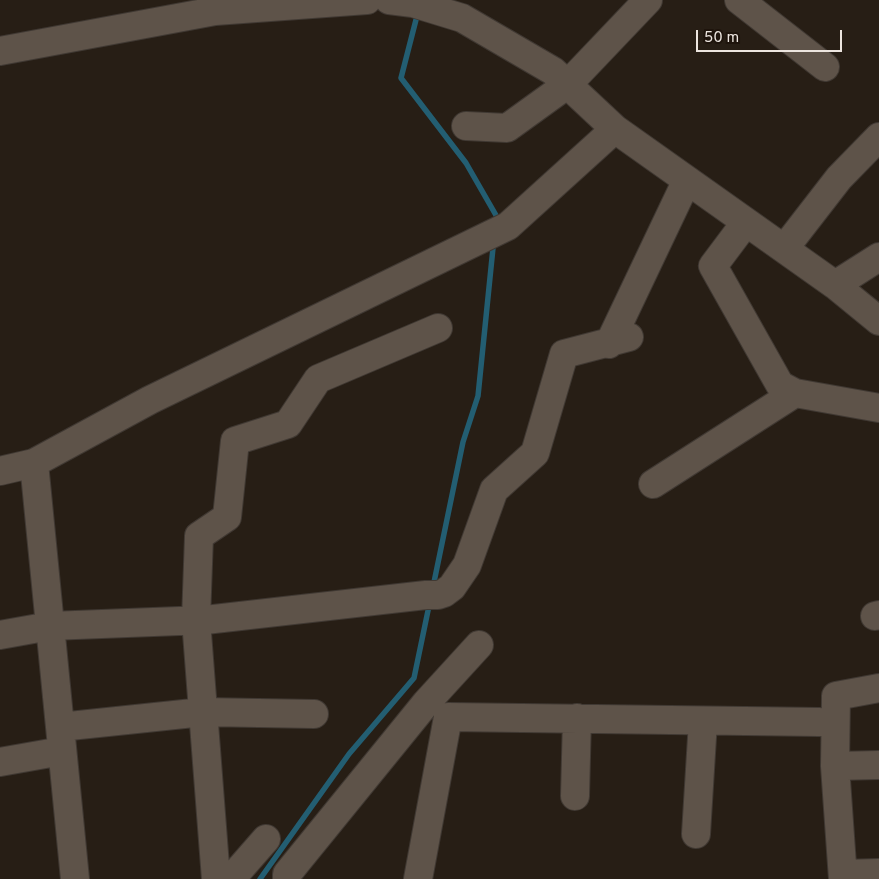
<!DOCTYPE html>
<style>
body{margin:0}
#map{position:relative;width:879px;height:879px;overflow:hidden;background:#271e15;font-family:Overpass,sans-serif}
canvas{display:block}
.scale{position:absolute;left:696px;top:30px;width:146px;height:22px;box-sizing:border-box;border:2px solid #ece5df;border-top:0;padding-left:6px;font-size:15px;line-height:18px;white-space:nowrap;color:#ece5df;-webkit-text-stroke:4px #1e140c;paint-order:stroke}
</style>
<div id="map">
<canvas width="879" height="879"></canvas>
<div class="scale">50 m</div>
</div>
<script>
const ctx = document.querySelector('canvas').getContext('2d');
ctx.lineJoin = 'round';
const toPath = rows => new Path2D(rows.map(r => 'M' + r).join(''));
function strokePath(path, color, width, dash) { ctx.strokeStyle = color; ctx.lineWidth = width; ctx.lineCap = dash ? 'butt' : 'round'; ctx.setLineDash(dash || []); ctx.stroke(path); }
const stream = toPath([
 [418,12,401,78,466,163,497,217],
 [433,587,463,442,478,396,493,248],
 [260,879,349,754,414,678,430,601]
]);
const minor = toPath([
 [389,0,413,3,462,18,553,71,615,129,835,285,879,321],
 [739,0,825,67],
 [0,51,215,11,367,0],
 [466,126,507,128,568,84,648,0],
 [746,222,713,266,780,385,795,393],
 [784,249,839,178,879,137],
 [835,285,879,257],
 [609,344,687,180],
 [34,463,75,879],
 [0,471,34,463,150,400,508,226,615,129],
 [653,484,795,393,879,408],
 [875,616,879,615],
 [0,635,50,626,205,620,426,595,438,595,444,593,452,587,467,565,494,490,535,453,564,354,629,337],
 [60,727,203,712,314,714],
 [0,762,62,751],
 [835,766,879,765],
 [575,796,577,718],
 [696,834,703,721],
 [843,874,879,873],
 [216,879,196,620,199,536,227,517,235,441,288,424,318,379,438,328],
 [231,879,266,839],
 [287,879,287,874,426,703,479,645],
 [418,879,448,717,819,722],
 [843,879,835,766,836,696,879,688]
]);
strokePath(stream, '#235e72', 5.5);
strokePath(minor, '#403933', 30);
strokePath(minor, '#5e5349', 28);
</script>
